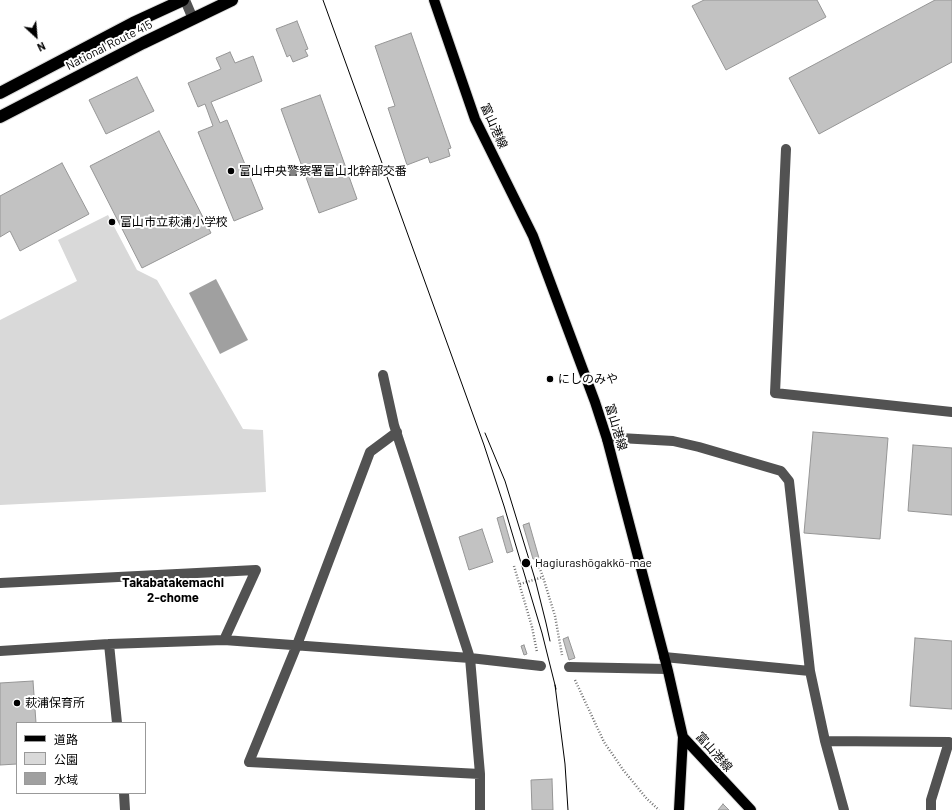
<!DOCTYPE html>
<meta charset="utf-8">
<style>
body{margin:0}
#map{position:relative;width:952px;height:810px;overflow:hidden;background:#fff;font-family:Barlow,"Noto Sans JP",sans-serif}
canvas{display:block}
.legend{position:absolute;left:16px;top:722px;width:130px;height:72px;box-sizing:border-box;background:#fff;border:1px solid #999;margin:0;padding:5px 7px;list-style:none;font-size:12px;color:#000}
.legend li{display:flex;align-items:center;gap:8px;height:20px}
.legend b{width:20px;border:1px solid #999}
.north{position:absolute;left:16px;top:16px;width:40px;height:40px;-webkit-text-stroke:3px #fff;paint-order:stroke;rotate:154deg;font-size:11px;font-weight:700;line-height:16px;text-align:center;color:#000}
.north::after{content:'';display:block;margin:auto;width:14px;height:18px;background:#000;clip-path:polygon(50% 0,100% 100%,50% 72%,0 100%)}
</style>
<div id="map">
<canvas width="952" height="810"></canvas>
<ul class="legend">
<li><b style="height:5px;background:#000"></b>道路</li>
<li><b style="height:11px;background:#d9d9d9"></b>公園</li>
<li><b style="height:11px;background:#a0a0a0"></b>水域</li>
</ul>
<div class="north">N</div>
</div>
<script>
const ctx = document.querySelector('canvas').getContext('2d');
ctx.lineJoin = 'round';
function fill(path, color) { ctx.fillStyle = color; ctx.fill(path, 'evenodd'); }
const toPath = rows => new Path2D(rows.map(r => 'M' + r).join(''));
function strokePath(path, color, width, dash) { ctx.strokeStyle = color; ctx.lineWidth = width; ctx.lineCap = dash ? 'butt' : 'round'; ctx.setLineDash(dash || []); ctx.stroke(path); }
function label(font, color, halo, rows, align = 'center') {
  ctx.font = font + ' Barlow,"Noto Sans JP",sans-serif'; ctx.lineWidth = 4; ctx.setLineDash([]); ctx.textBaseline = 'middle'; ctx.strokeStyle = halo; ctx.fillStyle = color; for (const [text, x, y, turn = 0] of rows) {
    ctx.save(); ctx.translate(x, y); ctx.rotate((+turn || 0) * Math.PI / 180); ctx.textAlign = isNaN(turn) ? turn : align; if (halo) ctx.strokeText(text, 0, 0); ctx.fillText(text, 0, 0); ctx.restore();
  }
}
const green = toPath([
 [108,215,137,270,157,280,243,429,263,430,266,492,0,505,0,320,77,281,58,240]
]);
const water = toPath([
 [216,279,248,340,220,354,189,293]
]);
const building = toPath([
 [704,0,817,0,826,17,726,70,692,6,704,0],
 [935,0,952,0,952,62,819,134,789,78,935,0],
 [297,21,308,49,305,50,308,56,293,62,290,55,287,57,276,29,297,21],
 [411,33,451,148,448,149,450,156,430,163,428,157,407,165,388,108,395,106,375,46,411,33],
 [230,52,235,63,253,56,262,81,211,102,220,123,227,120,263,209,234,221,198,132,213,126,205,104,198,107,188,83,221,69,216,58,230,52],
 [137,77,154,111,106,134,89,100,137,77],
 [320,95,357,199,319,213,281,109,320,95],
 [159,131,211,233,142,268,90,166,159,131],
 [62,163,89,214,20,251,10,231,0,237,0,196,62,163],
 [813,432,888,438,880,539,804,533,813,432],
 [913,445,952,448,952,515,908,511,913,445],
 [503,516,513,551,507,553,497,518,503,516],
 [529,523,539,558,533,559,523,525,529,523],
 [482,529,493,562,469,570,459,537,482,529],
 [568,637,575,658,569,660,563,639,568,637],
 [915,638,952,641,952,709,910,706,915,638],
 [524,645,527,654,524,655,521,646,524,645],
 [33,681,36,723,17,723,17,764,0,765,0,683,33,681],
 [552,779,553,810,532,810,531,780,552,779],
 [723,804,729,810,718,810,723,804]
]);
const path = toPath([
 [536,559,543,577,555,616,562,655],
 [514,566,532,627,537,652],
 [520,584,543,577],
 [575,680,604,742,624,771,647,799,659,810]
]);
const minor = toPath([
 [185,0,193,19],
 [786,149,775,393,952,412],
 [383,375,394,425,470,658,480,774,480,810],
 [397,432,370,452,297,645,249,762,480,774],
 [607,439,620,438,673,441,699,447,781,471,789,481,810,671,825,741,844,810],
 [0,583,256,570,224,640],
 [109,644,117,723],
 [0,651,109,644,224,640,470,658,541,666],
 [664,657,810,671],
 [569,667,667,669],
 [825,741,949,742,931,800,931,810],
 [124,793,125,810]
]);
const major = toPath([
 [434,0,475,119,533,236,595,402,607,439,668,671,683,737,751,810],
 [679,810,683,737]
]);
const highway = toPath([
 [0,93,133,23,183,0],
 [0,117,143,43,232,0]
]);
const tram = toPath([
 [323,0,484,445,504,506,542,633,556,689],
 [485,433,505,481,535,579,546,623,550,641],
 [555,685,565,764,568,810]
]);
const markers = [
 [231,171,4,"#000"],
 [112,222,4,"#000"],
 [550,379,4,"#000"],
 [526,563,5,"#000"],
 [17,703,4,"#000"]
];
const streetNames = [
 ["National Route 415",109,45,-27],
 ["富山港線",494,126,66],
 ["富山港線",616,427,73],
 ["富山港線",714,752,48]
];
const poiNames = [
 ["富山中央警察署富山北幹部交番",239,171],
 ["富山市立萩浦小学校",120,222],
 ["にしのみや",558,379],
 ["Hagiurashōgakkō-mae",535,563],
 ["萩浦保育所",25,703]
];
const neighbourhoodNames = [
 ["Takabatakemachi",173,583],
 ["2-chome",173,598]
];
fill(green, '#d9d9d9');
fill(water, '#a0a0a0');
fill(building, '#c2c2c2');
strokePath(building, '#969696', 1);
strokePath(major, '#dbdbdb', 12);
strokePath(highway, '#dbdbdb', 14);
strokePath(path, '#747474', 2.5, [1, 2]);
strokePath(minor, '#525252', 10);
strokePath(major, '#000', 10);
strokePath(highway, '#000', 12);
strokePath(tram, '#000', 1);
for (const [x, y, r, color] of markers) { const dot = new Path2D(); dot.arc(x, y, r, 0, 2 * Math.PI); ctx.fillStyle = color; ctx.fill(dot); strokePath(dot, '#fff', 1.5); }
label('12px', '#000', '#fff', streetNames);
label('12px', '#000', '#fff', poiNames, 'left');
label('bold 13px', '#000', '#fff', neighbourhoodNames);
</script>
